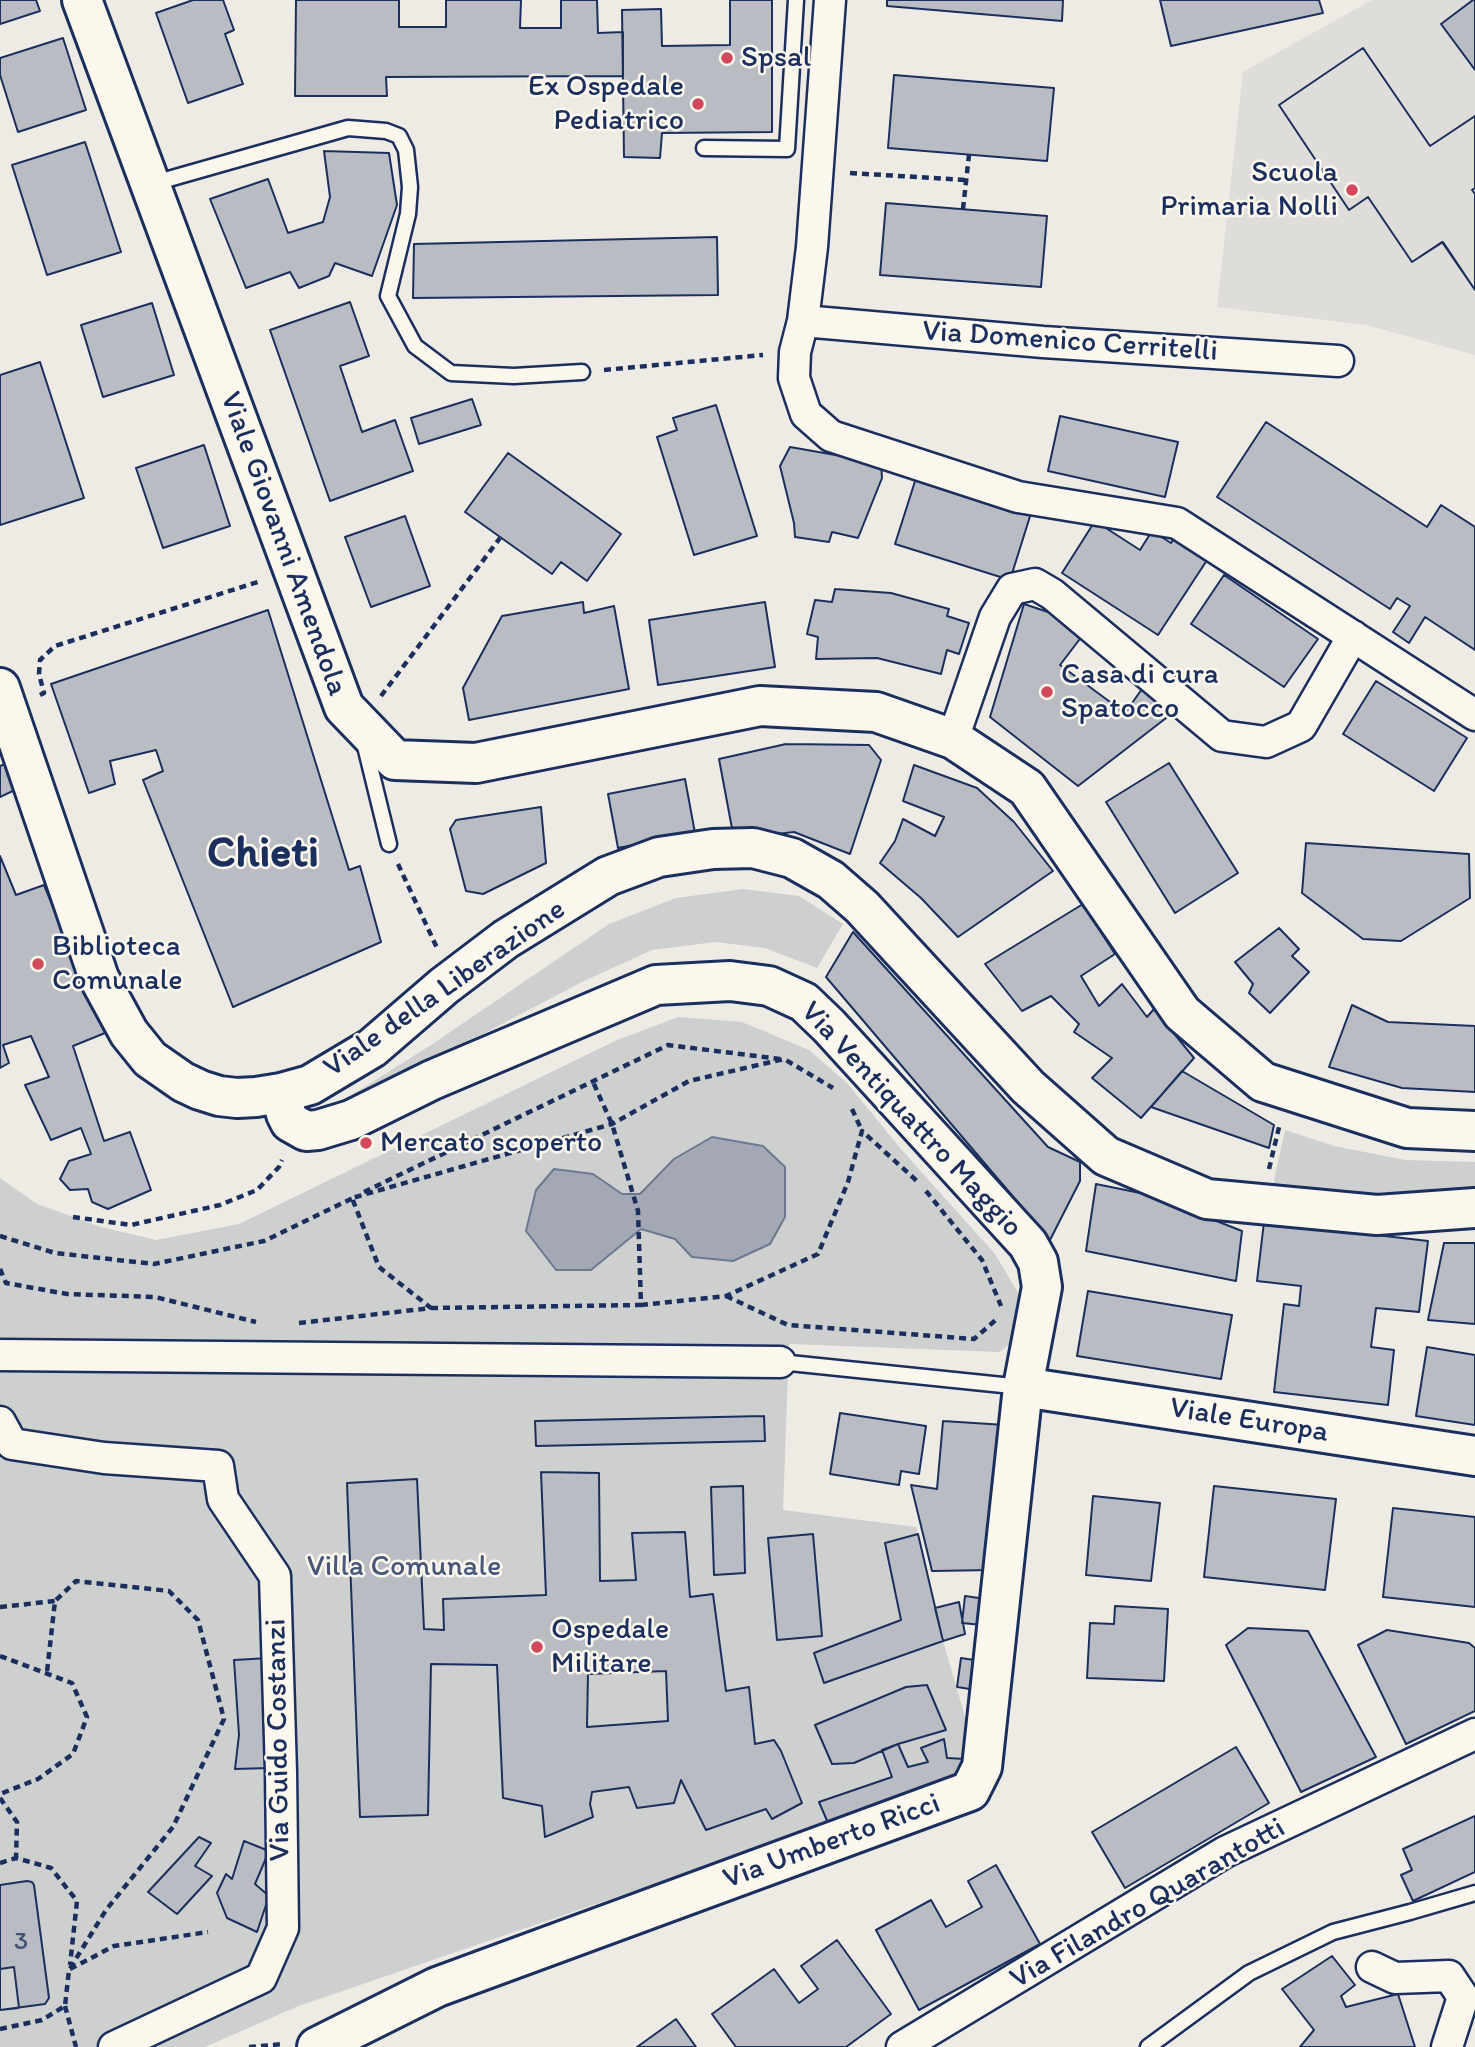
<!DOCTYPE html>
<style>
body{margin:0}
canvas{display:block;background:#eeebe4}
</style>
<canvas width="1475" height="2047"></canvas>
<script>
const ctx = document.querySelector('canvas').getContext('2d');
ctx.lineJoin = 'round';
function fill(path, color) { ctx.fillStyle = color; ctx.fill(path, 'evenodd'); }
const toPath = rows => new Path2D(rows.map(r => 'M' + r).join(''));
function strokePath(path, color, width, dash) { ctx.strokeStyle = color; ctx.lineWidth = width; ctx.lineCap = dash ? 'butt' : 'round'; ctx.setLineDash(dash || []); ctx.stroke(path); }
function label(font, color, halo, rows, align = 'center') {
  ctx.font = font + ' Itim,sans-serif'; ctx.lineWidth = 5; ctx.setLineDash([]); ctx.textBaseline = 'middle'; ctx.strokeStyle = halo; ctx.fillStyle = color; for (const [text, x, y, turn = 0] of rows) {
    ctx.save(); ctx.translate(x, y); ctx.rotate((+turn || 0) * Math.PI / 180); ctx.textAlign = isNaN(turn) ? turn : align; if (halo) ctx.strokeText(text, 0, 0); ctx.fillText(text, 0, 0); ctx.restore();
  }
}
const built = toPath([
 [1372,0,1475,0,1475,355,1366,325,1217,307,1243,72]
]);
const green = toPath([
 [743,889,799,896,843,924,817,968,765,948,715,942,652,950,584,981,353,1102,339,1103,431,1045,609,924,676,898],
 [678,1017,742,1022,809,1050,847,1083,901,1149,995,1254,1023,1301,1018,1339,999,1352,789,1344,783,1510,916,1527,943,1641,973,1744,957,1780,296,2007,205,2047,0,2047,0,1178,37,1204,101,1227,156,1240,239,1224,615,1041],
 [1285,1130,1334,1146,1405,1160,1475,1162,1475,1191,1379,1197,1273,1185]
]);
const water = toPath([
 [712,1137,763,1146,785,1167,785,1217,770,1244,733,1261,692,1257,675,1239,641,1229,591,1270,556,1270,526,1231,536,1190,554,1169,593,1174,622,1194,640,1194,674,1159,712,1137]
]);
const building = toPath([
 [0,0,36,0,40,11,0,24,0,0],
 [193,0,223,0,234,30,225,34,243,84,188,103,156,13,193,0],
 [296,0,399,0,399,27,446,27,446,0,521,0,520,28,561,28,561,0,597,0,598,33,623,32,623,76,386,77,387,96,295,96,296,0],
 [730,0,772,0,772,132,662,133,660,158,624,157,622,10,661,9,662,46,730,45,730,0],
 [887,0,1063,0,1062,21,887,6,887,0],
 [1160,0,1319,0,1323,13,1171,46,1160,0],
 [1473,0,1475,0,1475,70,1441,24,1473,0],
 [63,38,86,110,18,132,0,75,0,58,63,38],
 [1363,48,1430,146,1475,116,1475,188,1472,190,1475,194,1475,290,1442,242,1412,262,1368,197,1349,210,1279,105,1363,48],
 [1363,48,1430,146,1475,116,1475,188,1472,190,1475,194,1475,290,1443,242,1412,262,1368,197,1349,210,1279,105,1363,48],
 [894,75,1054,88,1047,161,888,148,894,75],
 [85,142,121,252,47,275,12,165,85,142],
 [324,151,389,153,397,205,372,276,335,263,329,276,299,288,290,272,246,288,210,199,268,179,288,233,323,222,330,197,324,151],
 [886,203,1047,216,1041,287,880,275,886,203],
 [717,237,718,295,413,298,414,244,717,237],
 [350,302,369,356,340,366,362,432,395,420,413,471,330,501,270,330,350,302],
 [152,303,174,375,103,397,81,325,152,303],
 [40,362,84,498,0,525,0,375,40,362],
 [472,399,481,425,419,444,411,418,472,399],
 [716,405,757,536,694,555,657,437,677,430,673,418,716,405],
 [1060,416,1178,442,1165,497,1048,471,1060,416],
 [1266,422,1427,527,1441,505,1475,527,1475,650,1425,617,1409,643,1393,632,1410,606,1397,598,1390,609,1217,497,1266,422],
 [204,445,230,526,163,548,136,468,204,445],
 [790,447,881,463,882,478,858,538,832,532,829,542,795,537,794,523,780,466,790,447],
 [508,453,621,534,587,581,561,562,552,574,465,512,508,453],
 [917,475,1032,510,1010,580,895,544,917,475],
 [405,516,430,586,371,607,345,537,405,516],
 [1095,521,1140,550,1152,531,1171,543,1179,530,1213,551,1158,635,1062,573,1095,521],
 [1224,575,1318,639,1284,687,1191,624,1224,575],
 [835,589,891,593,949,609,947,616,969,623,959,654,947,650,941,674,877,658,816,659,818,637,807,634,815,600,832,602,835,589],
 [583,602,584,613,614,606,629,689,469,720,463,688,502,616,583,602],
 [765,602,775,667,658,685,649,620,765,602],
 [1024,604,1054,614,1086,631,1060,665,1125,713,1149,679,1183,705,1078,786,990,717,1024,604],
 [268,610,349,870,360,866,381,942,233,1007,143,780,163,771,156,750,110,761,115,784,89,793,51,684,268,610],
 [1376,681,1467,738,1434,791,1343,734,1376,681],
 [786,744,869,745,881,760,850,854,794,832,734,839,719,759,786,744],
 [17,758,25,785,0,797,0,766,17,758],
 [1169,763,1238,873,1175,913,1106,802,1169,763],
 [914,765,977,788,1014,822,1053,871,958,937,921,898,880,863,895,841,903,819,935,836,944,817,903,801,914,765],
 [685,779,695,833,618,848,608,794,685,779],
 [541,807,546,863,483,894,466,891,450,829,456,820,541,807],
 [1306,843,1469,854,1470,898,1401,941,1363,939,1302,893,1306,843],
 [0,856,16,895,44,885,105,1033,73,1046,104,1141,130,1132,151,1190,108,1209,92,1202,88,1189,70,1190,60,1179,69,1161,91,1154,81,1128,51,1140,25,1085,49,1077,31,1036,3,1045,9,1063,0,1068,0,856],
 [1083,904,1115,954,1081,976,1099,1006,1122,984,1147,1017,1154,1009,1194,1058,1141,1118,1092,1078,1112,1058,1074,1032,1079,1024,1051,996,1022,1011,985,964,1083,904],
 [1279,928,1299,949,1292,956,1309,972,1270,1013,1249,993,1253,984,1235,962,1279,928],
 [853,932,1048,1147,1080,1162,1080,1181,1050,1240,826,977,853,932],
 [1352,1005,1388,1022,1475,1026,1475,1092,1402,1088,1329,1067,1352,1005],
 [1182,1071,1274,1125,1269,1148,1151,1107,1182,1071],
 [1096,1184,1150,1195,1242,1231,1236,1281,1086,1251,1096,1184],
 [1264,1222,1428,1241,1419,1312,1376,1308,1371,1347,1394,1350,1388,1405,1274,1392,1284,1304,1299,1306,1301,1286,1257,1281,1264,1222],
 [1444,1243,1475,1243,1475,1324,1428,1320,1444,1243],
 [1088,1291,1232,1315,1221,1379,1077,1356,1088,1291],
 [1427,1347,1475,1355,1475,1425,1416,1416,1427,1347],
 [840,1413,926,1426,919,1474,901,1471,899,1485,830,1474,840,1413],
 [764,1416,765,1441,536,1446,535,1421,764,1416],
 [943,1421,1005,1425,992,1570,932,1571,911,1485,937,1489,943,1421],
 [541,1472,599,1473,600,1581,636,1580,632,1533,685,1532,690,1597,713,1594,726,1691,749,1687,755,1744,774,1740,781,1751,802,1803,772,1819,766,1809,706,1830,681,1780,674,1803,637,1808,629,1787,592,1792,590,1804,593,1817,545,1837,542,1806,503,1798,497,1665,431,1664,428,1815,360,1817,347,1483,417,1479,424,1629,444,1630,443,1599,546,1595,541,1472],
 [666,1671,668,1721,587,1727,588,1674,666,1671],
 [743,1486,745,1573,714,1575,711,1487,743,1486],
 [1214,1486,1336,1499,1325,1590,1204,1577,1214,1486],
 [1093,1496,1160,1503,1151,1581,1086,1575,1093,1496],
 [1393,1508,1475,1517,1475,1607,1383,1597,1393,1508],
 [813,1534,822,1636,777,1640,768,1538,813,1534],
 [918,1534,943,1641,824,1683,814,1653,901,1620,885,1543,918,1534],
 [965,1596,986,1599,982,1625,962,1623,965,1596],
 [959,1602,965,1634,943,1641,935,1608,959,1602],
 [1115,1606,1168,1609,1164,1681,1087,1678,1090,1623,1114,1624,1115,1606],
 [1248,1628,1308,1631,1376,1757,1301,1792,1226,1645,1248,1628],
 [1387,1630,1469,1643,1475,1648,1475,1711,1406,1744,1358,1645,1387,1630],
 [269,1658,269,1768,235,1769,239,1735,234,1660,269,1658],
 [961,1658,981,1661,976,1690,957,1687,961,1658],
 [927,1685,946,1730,898,1744,854,1763,832,1764,815,1725,906,1687,927,1685],
 [944,1739,947,1758,965,1759,954,1777,828,1823,819,1802,892,1777,882,1750,898,1744,908,1767,928,1762,921,1748,944,1739],
 [1236,1747,1269,1803,1125,1888,1092,1832,1236,1747],
 [1475,1816,1475,1872,1413,1901,1401,1875,1412,1870,1403,1849,1475,1816],
 [199,1837,211,1843,195,1866,212,1876,177,1914,148,1892,199,1837],
 [244,1841,269,1851,255,1884,269,1896,257,1932,227,1918,217,1893,226,1874,232,1879,244,1841],
 [996,1865,1040,1944,919,2010,876,1930,931,1900,946,1927,982,1907,968,1881,996,1865],
 [27,1881,32,1882,34,1885,49,1998,45,2004,0,2010,0,1885,27,1881],
 [837,1940,891,2014,846,2047,736,2047,712,2014,774,1969,799,2003,818,1989,801,1966,837,1940],
 [1332,1956,1355,1985,1341,1996,1346,2007,1398,1994,1415,2047,1300,2047,1314,2030,1282,1989,1332,1956],
 [14,1967,19,2008,0,2010,0,1969,14,1967],
 [676,2019,696,2047,637,2047,676,2019]
]);
const path = toPath([
 [850,173,966,180],
 [963,209,969,155],
 [604,370,763,355],
 [40,695,44,693,39,674,40,660,55,646,261,581],
 [381,696,500,538],
 [398,864,437,948],
 [852,1109,862,1131],
 [1269,1169,1280,1123],
 [926,1191,982,1260,1001,1306],
 [364,1192,668,1045,780,1059],
 [73,1217,131,1225,220,1205,257,1190,279,1167,282,1160],
 [0,1236,55,1253,154,1264,264,1241,353,1198],
 [0,1269,6,1283,67,1294,155,1297,256,1322],
 [726,1296,788,1325,974,1339,998,1318],
 [641,1305,726,1296,818,1254,848,1182,862,1131,918,1182],
 [431,1308,641,1305,638,1211,612,1124,593,1082],
 [299,1323,431,1308,379,1267,352,1198,612,1124,689,1081,784,1059,833,1088],
 [0,1607,55,1601],
 [0,1656,72,1683,87,1717,73,1754,38,1779,0,1794],
 [0,1798,17,1822,16,1858],
 [0,1863,16,1858,51,1868,77,1901,70,1965],
 [70,1969,114,1946,208,1932],
 [65,2006,76,2047],
 [0,2029,42,2020,65,2006,69,1970,106,1910,173,1827,224,1719,198,1620,169,1591,76,1581,55,1601,47,1672],
 [249,2047,284,2044]
]);
const lane = toPath([
 [704,148,787,149,796,0],
 [151,184,348,128,386,131,399,136,406,150,410,187,408,214,388,296,415,346,451,373,514,376,582,372],
 [364,742,389,844],
 [780,1362,1022,1387],
 [1148,2047,1249,1973,1333,1932,1410,1912,1475,1893]
]);
const street = toPath([
 [830,0,812,247,803,321,795,352,794,378,806,414,831,436,1018,497,1177,523,1475,715],
 [803,321,1043,342,1338,361],
 [953,739,995,617,1012,589,1035,584,1052,594,1222,736,1266,742,1301,726,1353,636],
 [0,1355,780,1362],
 [0,1422,12,1444,104,1458,218,1466,223,1499,275,1576,281,1772,283,1928,261,1978,114,2047],
 [1372,1967,1395,1978,1449,1976,1463,1997,1447,2047],
 [902,2047,1225,1852,1475,1734]
]);
const secondary = toPath([
 [82,0,344,707,395,760,476,763,760,706,876,712,953,739,1027,788,1182,1013,1263,1082,1407,1128,1475,1131],
 [0,688,99,978,129,1033,150,1059,183,1082,200,1090,219,1096,237,1098,256,1097,281,1093,310,1085,372,1048,444,986,506,939,608,876,659,857,713,849,753,848,792,858,831,880,862,907,1028,1087,1106,1156,1207,1199,1377,1215,1475,1208],
 [281,1093,286,1114,290,1122,306,1131,318,1130,351,1120,432,1080,656,985,730,981,769,986,804,1002,829,1026,1028,1244,1038,1262,1042,1287,1023,1387,982,1767,970,1791,437,1987,317,2047],
 [1023,1387,1475,1456]
]);
const markers = [
 [727,58,7,"#d1495b"],
 [698,104,7,"#d1495b"],
 [1352,190,7,"#d1495b"],
 [1047,692,7,"#d1495b"],
 [38,964,7,"#d1495b"],
 [366,1143,7,"#d1495b"],
 [537,1647,7,"#d1495b"]
];
const numberNames = [
 ["3",21,1942]
];
const poiNames = [
 ["Spsal",741,58],
 ["Ex Ospedale",684,87,"right"],
 ["Pediatrico",684,121,"right"],
 ["Scuola",1338,173,"right"],
 ["Primaria Nolli",1338,207,"right"],
 ["Casa di cura",1061,675],
 ["Spatocco",1061,709],
 ["Biblioteca",52,947],
 ["Comunale",52,981],
 ["Mercato scoperto",380,1143],
 ["Ospedale",551,1630],
 ["Militare",551,1664]
];
const streetNames = [
 ["Via Domenico Cerritelli",1070,342,4],
 ["Viale Giovanni Amendola",283,544,70],
 ["Viale della Liberazione",445,989,-35],
 ["Via Ventiquattro Maggio",911,1120,47],
 ["Viale Europa",1249,1421,9],
 ["Via Guido Costanzi",279,1740,-91],
 ["Via Umberto Ricci",832,1842,-20],
 ["Via Filandro Quarantotti",1148,1904,-30]
];
const parkNames = [
 ["Villa Comunale",404,1567]
];
const townNames = [
 ["Chieti",263,855]
];
fill(built, '#deddda');
fill(green, '#cecfcf');
fill(water, '#a3a8b4');
strokePath(water, '#6d7892', 2);
fill(building, '#b9bcc3');
strokePath(building, '#1b2f5e', 2);
strokePath(lane, '#1b2f5e', 19);
strokePath(street, '#1b2f5e', 35);
strokePath(secondary, '#1b2f5e', 44);
strokePath(path, '#1b2f5e', 4.5, [7, 5]);
strokePath(lane, '#fbf7ec', 14);
strokePath(street, '#fbf7ec', 30);
strokePath(secondary, '#fbf7ec', 38);
for (const [x, y, r, color] of markers) { const dot = new Path2D(); dot.arc(x, y, r, 0, 2 * Math.PI); ctx.fillStyle = color; ctx.fill(dot); strokePath(dot, '#fbf7ec', 2.5); }
label('26px', '#425277', null, numberNames);
label('30px', '#1b2f5e', '#fbf7ec', poiNames, 'left');
label('30px', '#1b2f5e', '#fbf7ec', streetNames);
label('30px', '#48577a', '#fbf7ec', parkNames);
label('bold 44px', '#1b2f5e', '#fbf7ec', townNames);
</script>
